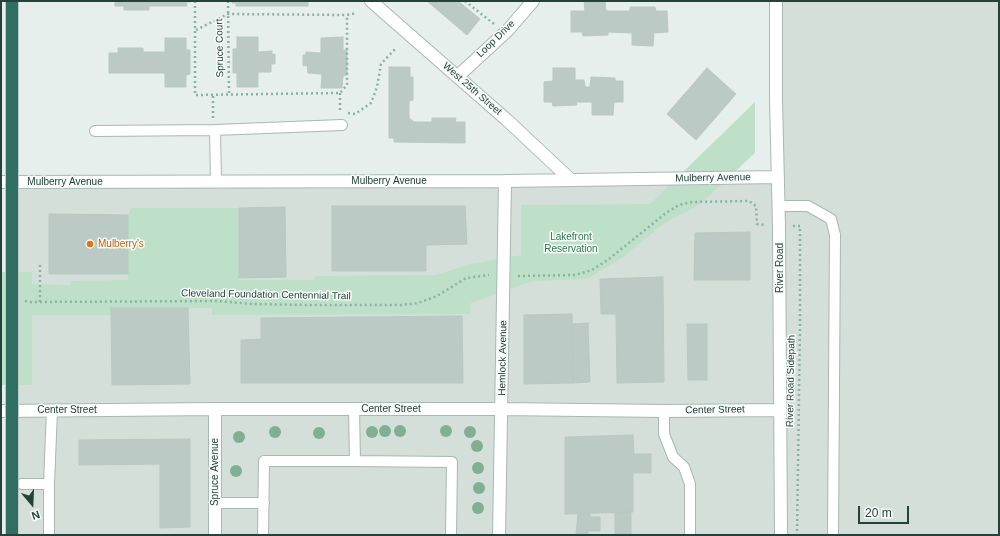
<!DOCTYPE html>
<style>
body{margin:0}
#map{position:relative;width:1000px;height:536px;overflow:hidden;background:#e6efeb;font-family:Helvetica,sans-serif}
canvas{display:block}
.frame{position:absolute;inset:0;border:2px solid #24423a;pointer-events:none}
.north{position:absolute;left:12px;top:484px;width:40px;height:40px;-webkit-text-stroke:3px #f7fbf9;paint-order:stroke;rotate:161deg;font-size:11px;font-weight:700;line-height:16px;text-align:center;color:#24423a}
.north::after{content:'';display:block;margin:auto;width:14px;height:18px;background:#24423a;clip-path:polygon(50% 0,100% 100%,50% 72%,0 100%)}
.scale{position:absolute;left:858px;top:506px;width:51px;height:18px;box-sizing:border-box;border:2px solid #24423a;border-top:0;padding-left:5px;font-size:12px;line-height:14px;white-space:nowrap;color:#24423a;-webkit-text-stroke:3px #f7fbf9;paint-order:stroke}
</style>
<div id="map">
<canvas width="1000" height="536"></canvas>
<div class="frame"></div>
<div class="north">N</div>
<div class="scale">20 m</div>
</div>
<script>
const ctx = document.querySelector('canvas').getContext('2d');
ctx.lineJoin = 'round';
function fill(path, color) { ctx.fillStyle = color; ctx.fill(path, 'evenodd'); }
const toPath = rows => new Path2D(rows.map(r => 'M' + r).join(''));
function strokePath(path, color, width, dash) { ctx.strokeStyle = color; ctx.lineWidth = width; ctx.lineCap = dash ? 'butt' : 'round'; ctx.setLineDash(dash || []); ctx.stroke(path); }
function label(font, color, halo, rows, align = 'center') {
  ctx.font = font + ' Helvetica,sans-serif'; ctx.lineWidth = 3; ctx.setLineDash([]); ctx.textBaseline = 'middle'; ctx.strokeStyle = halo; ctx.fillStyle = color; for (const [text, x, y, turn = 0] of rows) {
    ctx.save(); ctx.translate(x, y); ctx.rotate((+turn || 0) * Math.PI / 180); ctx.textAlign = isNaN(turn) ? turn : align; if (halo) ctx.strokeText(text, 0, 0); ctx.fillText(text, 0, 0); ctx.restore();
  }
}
const built = toPath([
 [776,1,999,1,999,535,12,535,11,182,778,177]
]);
const green = toPath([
 [755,102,755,153,700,204,663,224,622,258,587,279,533,281,471,303,470,314,212,315,212,308,112,308,111,315,32,315,32,385,1,385,1,272,32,272,32,284,71,285,71,281,128,280,128,215,131,208,239,208,239,280,315,280,315,276,436,275,471,264,521,255,521,205,650,204]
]);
const building = toPath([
 [115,1,190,1,190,2,186,2,187,6,149,6,149,10,124,10,124,6,115,6,115,1],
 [232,1,308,1,308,6,236,6,236,3,232,3,232,1],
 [427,1,458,1,480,19,467,35,427,1],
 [584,1,605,1,606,11,630,11,630,7,655,7,656,11,667,11,668,32,654,33,653,46,632,45,632,33,608,32,608,35,583,36,582,32,571,32,571,11,585,11,584,1],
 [237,37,258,37,258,52,272,51,272,55,275,54,275,64,271,64,271,72,258,72,258,87,237,87,237,73,233,73,233,49,237,49,237,37],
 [343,37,343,50,347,50,347,75,343,76,342,88,321,88,322,74,308,73,307,65,303,66,303,55,306,55,306,52,321,53,321,38,343,37],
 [165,38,186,38,186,50,190,50,190,74,186,75,186,87,165,87,165,73,109,73,109,53,118,53,118,48,143,48,143,52,165,52,165,38],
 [389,67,410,67,410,77,413,77,413,100,409,101,409,118,414,122,432,122,432,118,456,118,455,122,465,122,465,143,394,142,394,138,389,138,389,67],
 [553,68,575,68,575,80,584,80,585,87,590,87,591,77,615,78,615,81,623,81,623,102,614,102,613,115,592,115,592,102,576,102,577,105,553,106,552,102,544,102,544,82,553,81,553,68],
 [707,68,736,94,696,140,667,114,707,68],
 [332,206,465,206,467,244,426,245,426,271,332,271,332,206],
 [285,207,286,277,239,278,239,208,285,207],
 [49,214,128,215,128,274,49,274,49,214],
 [750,232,750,280,694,280,695,233,750,232],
 [663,277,664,382,617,383,616,314,601,314,600,279,663,277],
 [111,308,188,308,190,384,112,385,111,308],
 [572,314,573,383,524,384,524,315,572,314],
 [462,316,463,383,241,383,241,340,261,339,261,318,462,316],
 [588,323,590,382,573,383,572,324,588,323],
 [687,324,707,324,707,380,688,380,687,324],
 [633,435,634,454,651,454,651,473,633,473,633,512,565,514,565,437,633,435],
 [190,439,190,527,160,528,160,464,79,465,79,440,190,439],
 [631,512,631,535,615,535,615,513,631,512],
 [590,513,590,517,600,517,600,531,588,531,588,535,576,535,578,514,590,513]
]);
const path = toPath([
 [195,1,195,95,340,93,347,85,347,15],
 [228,1,229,94],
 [465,1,494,24],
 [196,30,228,14,347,15,357,13],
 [340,93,340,112],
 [348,113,355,114,371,103,377,87,381,64,396,48],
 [213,118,213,94],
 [793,226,800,226,800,326,797,535],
 [40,265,40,302],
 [518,276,575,275,592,270,609,259,666,213,679,205,692,202,749,201,756,206,757,224,766,225],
 [25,301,30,302,217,301,252,304,312,305,401,305,418,303,437,296,466,278,489,275]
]);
const lane = toPath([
 [95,131,215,130],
 [216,181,215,130,342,125],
 [779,206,808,206,831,219,835,235,833,535],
 [664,411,664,434,673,457,684,467,690,484,690,535],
 [355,461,452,462,451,535],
 [22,484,49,484],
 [215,503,264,503],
 [49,535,49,484,52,410],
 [263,535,264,461,355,461,354,409]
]);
const street = toPath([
 [371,1,508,121,571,180],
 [776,1,776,100,779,226,781,535],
 [458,76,508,30,533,1],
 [1,182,505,181,778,177],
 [215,409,215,535],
 [1,411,215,409,502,409,664,411,780,410],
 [499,535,505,181]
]);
const highwayBridge = toPath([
 [12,1,12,535]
]);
const trees = [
 [385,431],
 [400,431],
 [446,431],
 [275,432],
 [372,432],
 [470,432],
 [319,433],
 [239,437],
 [477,446],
 [478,468],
 [236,471],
 [479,488],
 [478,508]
];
const markers = [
 [90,244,4,"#e8710a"]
];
const streetNames = [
 ["Loop Drive",496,39,-44],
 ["Spruce Court",220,48,-91],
 ["West 25th Street",472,89,41],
 ["Mulberry Avenue",713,178,-1],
 ["Mulberry Avenue",389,181],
 ["Mulberry Avenue",65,182],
 ["River Road",780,268,-90],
 ["Cleveland Foundation Centennial Trail",266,295,1],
 ["Hemlock Avenue",503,358,-89],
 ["River Road Sidepath",791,381,-89],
 ["Center Street",391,409],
 ["Center Street",67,410],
 ["Center Street",715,410,-1],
 ["Spruce Avenue",215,472,-90]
];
const parkNames = [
 ["Lakefront",571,237],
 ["Reservation",571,249]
];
const foodNames = [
 ["Mulberry's",98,244]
];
fill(built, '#d4dfda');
fill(green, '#bfe0c8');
fill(building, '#bbcac4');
strokePath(building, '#b8c9c2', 1);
strokePath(lane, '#a8b8b2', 12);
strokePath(street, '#a8b8b2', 14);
strokePath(path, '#86b3a5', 2.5, [2, 3]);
strokePath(lane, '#fff', 10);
strokePath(street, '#fff', 12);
strokePath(highwayBridge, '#c2cac8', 14, []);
strokePath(highwayBridge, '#2f6f62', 12);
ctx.fillStyle = '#80af93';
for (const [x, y] of trees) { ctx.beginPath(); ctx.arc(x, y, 6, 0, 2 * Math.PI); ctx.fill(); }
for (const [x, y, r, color] of markers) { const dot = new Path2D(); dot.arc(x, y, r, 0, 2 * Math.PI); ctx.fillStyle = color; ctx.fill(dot); strokePath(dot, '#f7fbf9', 1.5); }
label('10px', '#24423a', '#f7fbf9', streetNames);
label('10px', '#2d7a4b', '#f7fbf9', parkNames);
label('10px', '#c56008', '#f7fbf9', foodNames, 'left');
</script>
